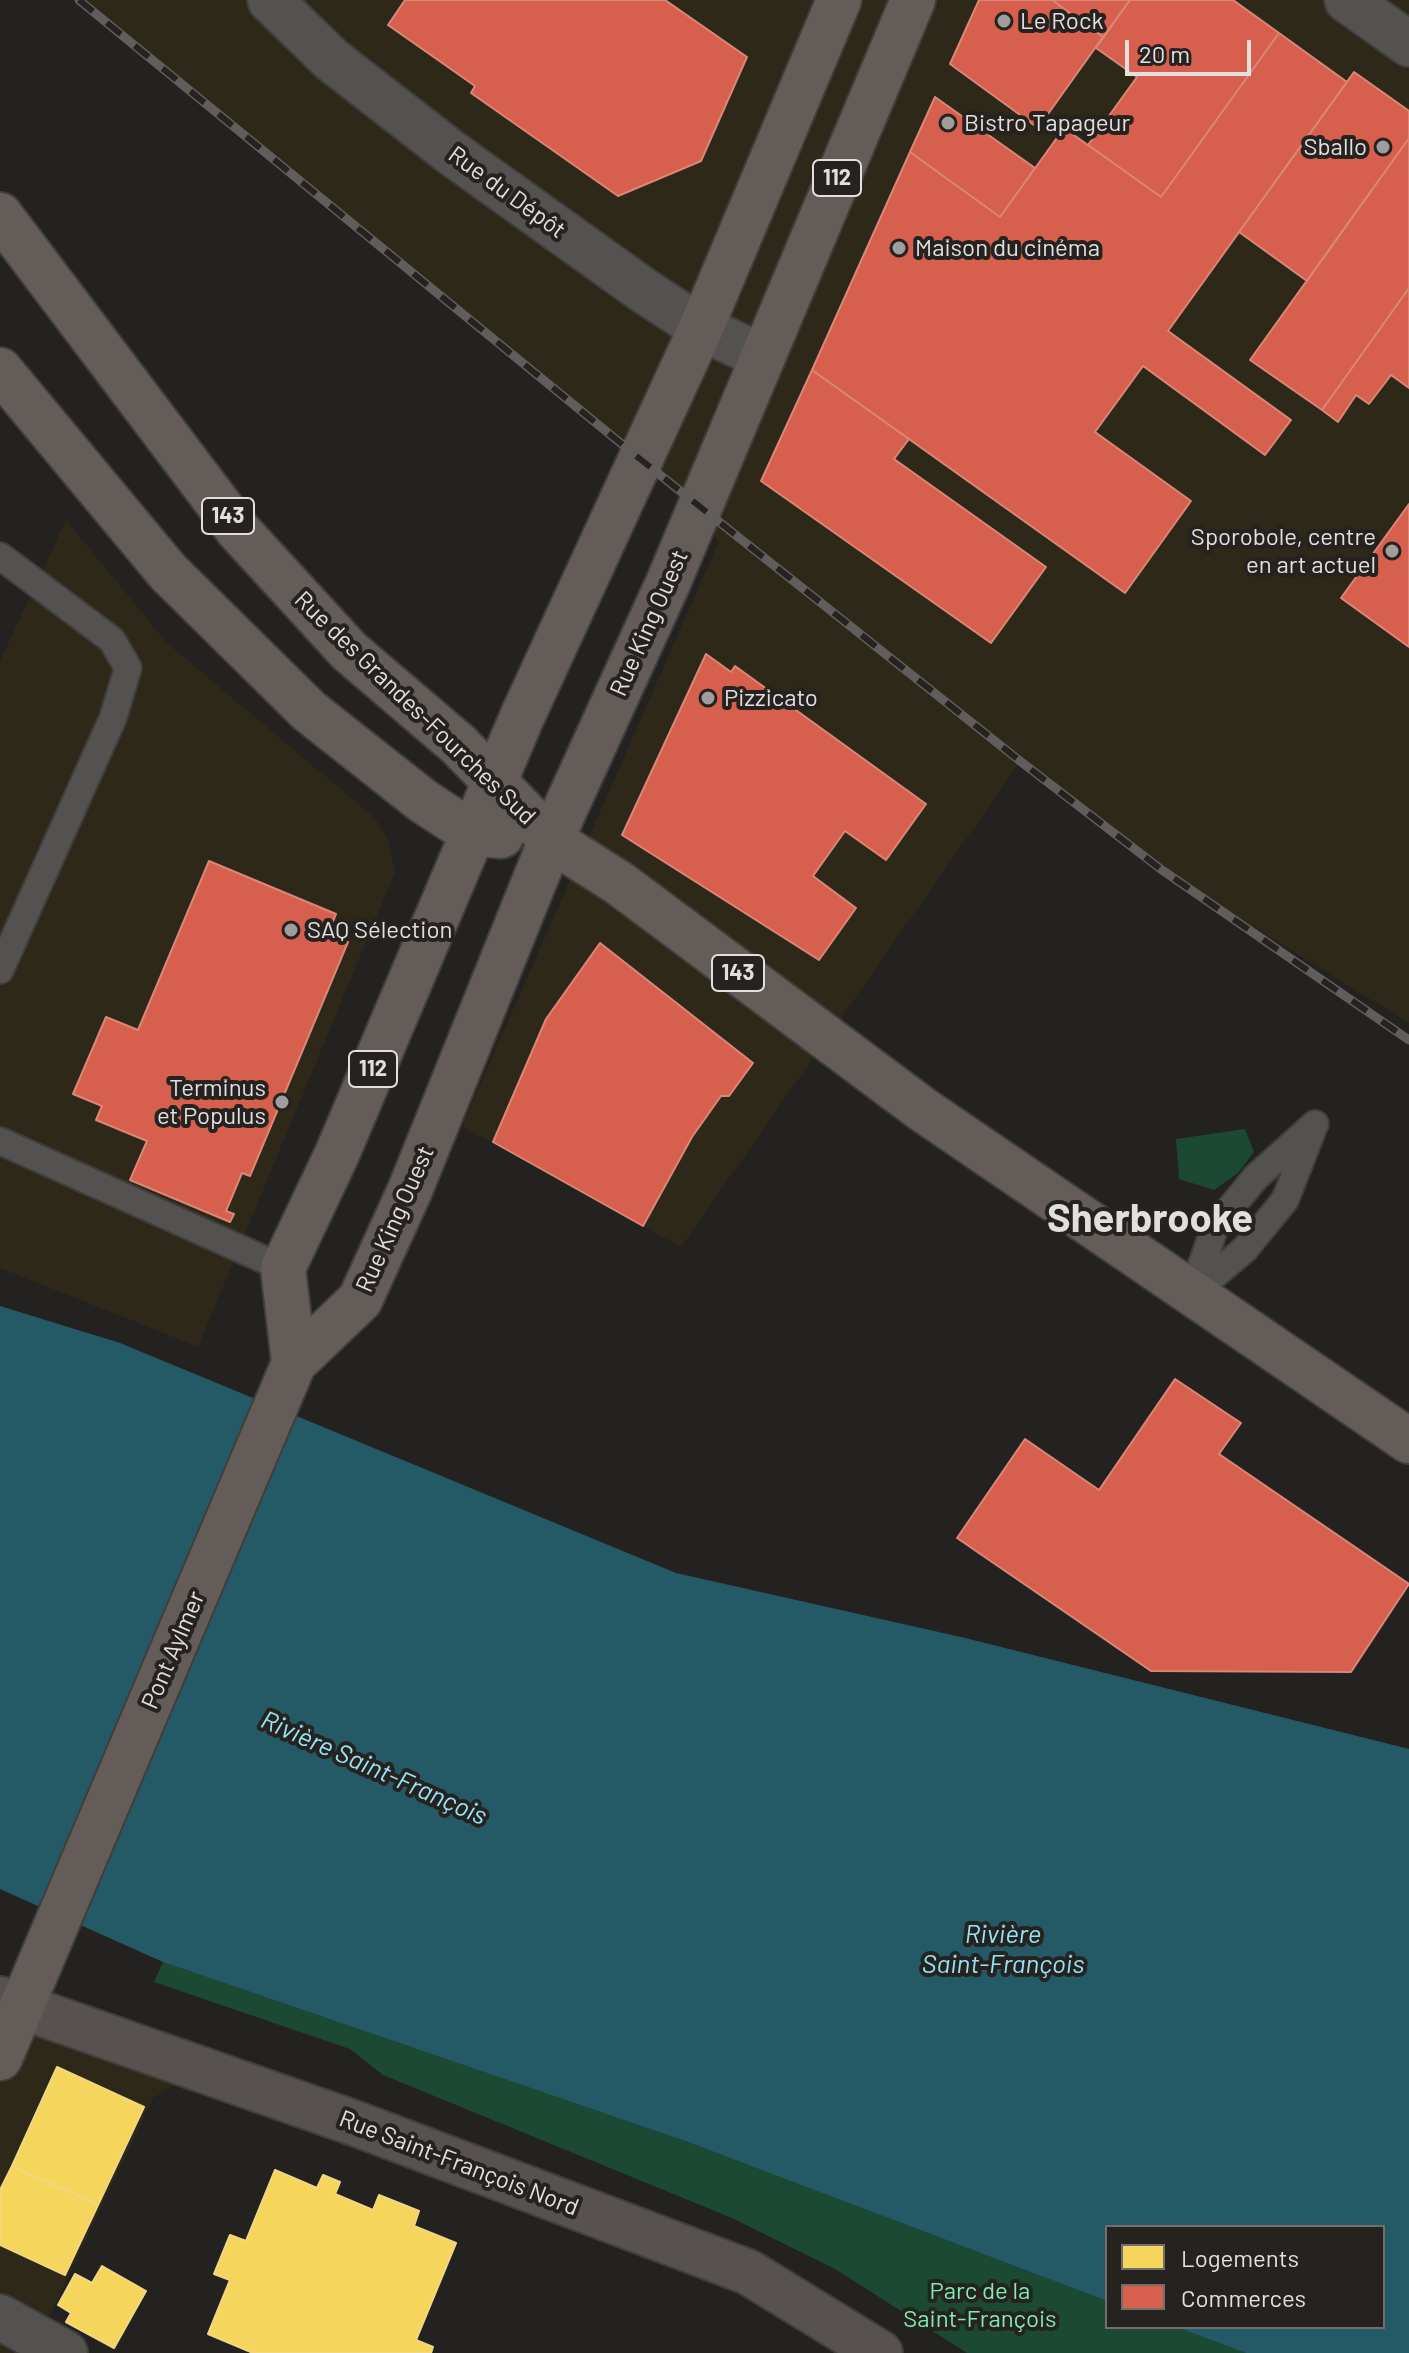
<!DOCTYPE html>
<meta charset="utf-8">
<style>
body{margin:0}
#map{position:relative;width:1409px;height:2353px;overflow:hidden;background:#242220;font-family:Barlow,sans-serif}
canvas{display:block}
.legend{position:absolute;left:1105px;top:2225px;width:280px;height:104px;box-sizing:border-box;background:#25221f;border:2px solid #716e6b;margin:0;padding:10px 14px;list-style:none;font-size:24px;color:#e2e0de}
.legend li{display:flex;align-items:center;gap:16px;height:40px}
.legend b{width:40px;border:2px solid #716e6b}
.scale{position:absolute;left:1125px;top:40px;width:126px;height:36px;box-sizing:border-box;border:4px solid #e2e0de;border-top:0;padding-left:10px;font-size:24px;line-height:28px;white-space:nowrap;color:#e2e0de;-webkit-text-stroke:6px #25221f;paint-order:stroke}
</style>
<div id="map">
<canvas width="1409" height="2353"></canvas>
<ul class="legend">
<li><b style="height:22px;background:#f6d55c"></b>Logements</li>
<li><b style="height:22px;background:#d6604d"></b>Commerces</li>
</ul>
<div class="scale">20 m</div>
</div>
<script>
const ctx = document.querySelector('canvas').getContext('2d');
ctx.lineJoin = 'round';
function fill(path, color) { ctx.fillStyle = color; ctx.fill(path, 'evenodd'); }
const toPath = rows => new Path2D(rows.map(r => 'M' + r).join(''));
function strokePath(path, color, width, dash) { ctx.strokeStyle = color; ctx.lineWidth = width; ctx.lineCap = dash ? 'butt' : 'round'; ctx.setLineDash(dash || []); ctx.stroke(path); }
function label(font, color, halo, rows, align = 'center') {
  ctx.font = font + ' Barlow,sans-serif'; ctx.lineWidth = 8; ctx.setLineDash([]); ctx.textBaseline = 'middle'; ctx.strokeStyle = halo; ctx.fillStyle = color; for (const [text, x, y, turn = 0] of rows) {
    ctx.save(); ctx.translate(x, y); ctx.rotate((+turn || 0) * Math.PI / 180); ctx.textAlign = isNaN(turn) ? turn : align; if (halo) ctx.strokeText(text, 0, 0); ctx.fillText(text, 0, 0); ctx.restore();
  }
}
const commercial = toPath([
 [79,0,1409,0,1409,1023,1162,870,1020,762,681,1247,462,1126,719,541,640,459],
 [66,520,167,643,375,818,388,839,395,872,198,1347,0,1268,0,661],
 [0,1999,199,2069,153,2098,32,2353,0,2353]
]);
const green = toPath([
 [1245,1129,1254,1152,1238,1173,1214,1190,1179,1179,1176,1139],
 [163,1962,685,2141,1107,2301,1107,2327,1176,2327,1246,2353,967,2353,835,2269,732,2218,383,2075,350,2049,154,1982]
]);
const water = toPath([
 [0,1306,120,1343,676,1573,961,1637,1409,1749,1409,2353,1246,2353,1176,2327,1383,2327,1383,2227,1107,2227,1107,2301,685,2141,163,1962,0,1889]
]);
const homes = toPath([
 [57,2067,144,2107,98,2205,12,2166,57,2067],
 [12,2166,98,2205,65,2275,0,2245,0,2190,12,2166],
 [275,2170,317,2188,323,2175,340,2182,335,2194,373,2210,379,2195,419,2211,414,2226,456,2243,416,2340,433,2347,431,2353,253,2353,208,2334,230,2280,214,2274,230,2235,246,2241,275,2170],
 [102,2266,146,2291,114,2348,66,2322,71,2313,58,2305,75,2274,92,2283,102,2266]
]);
const shops = toPath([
 [405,0,665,0,747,57,701,161,618,196,471,93,475,86,388,25,405,0],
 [979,0,1052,0,1103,37,1038,128,950,64,979,0],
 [1052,0,1130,0,1103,37,1052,0],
 [1130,0,1233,0,1279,33,1161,197,1088,145,1137,77,1096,48,1130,0],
 [1279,33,1347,82,1168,331,1291,420,1265,455,1143,366,1095,432,1191,501,1125,593,812,370,910,152,1000,217,1064,128,1161,197,1279,33],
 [1354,72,1409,111,1409,138,1307,281,1239,232,1354,72],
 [935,97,1035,168,1000,217,910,152,935,97],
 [1409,138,1409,288,1322,410,1250,360,1409,138],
 [1409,288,1409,388,1391,375,1369,404,1356,395,1338,422,1322,410,1409,288],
 [812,370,909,439,894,459,1046,567,991,643,761,481,812,370],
 [1409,504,1409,647,1341,598,1409,504],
 [706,654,731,672,735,666,926,804,886,860,845,831,813,876,856,908,819,960,622,835,706,654],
 [209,861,336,914,328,934,348,942,250,1176,242,1173,226,1211,234,1214,230,1222,130,1180,147,1141,96,1120,102,1106,73,1094,106,1017,138,1030,209,861],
 [600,943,753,1063,729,1096,721,1096,692,1137,643,1226,493,1142,546,1019,600,943],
 [1175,1379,1241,1423,1219,1454,1409,1584,1351,1672,1151,1671,957,1538,1025,1439,1099,1490,1175,1379]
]);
const lane = toPath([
 [0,556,112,640,128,668,113,718,0,970],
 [0,1141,283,1268],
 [1191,1295,1215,1227,1256,1177,1315,1124],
 [1191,1295,1245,1249,1285,1200,1312,1131]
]);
const street = toPath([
 [270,0,332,60,453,154,643,290,701,328,763,357],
 [1347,0,1409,44],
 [0,2317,65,2353]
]);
const secondary = toPath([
 [0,1999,354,2123,748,2272,880,2353]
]);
const primary = toPath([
 [0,215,238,530,349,651,459,745,551,840,619,883,922,1109,1409,1441],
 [0,370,168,572,309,711,423,801,472,833,501,836],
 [294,1363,283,1268,337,1154,522,717,701,328,839,0],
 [0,2058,294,1363,360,1300,410,1190,551,840,668,583,913,0]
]);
const rail = toPath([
 [79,0,640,459,1020,761,1162,870,1409,1040]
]);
const markers = [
 [1004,21,8,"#a09e9c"],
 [948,123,8,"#a09e9c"],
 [1383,147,8,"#a09e9c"],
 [899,248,8,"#a09e9c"],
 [1392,551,8,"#a09e9c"],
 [708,698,8,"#a09e9c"],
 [291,930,8,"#a09e9c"],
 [282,1102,8,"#a09e9c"]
];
const shields = [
 [837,178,48],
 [228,516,52],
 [738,973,52],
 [373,1069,48]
];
const shieldNames = [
 ["112",837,178],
 ["143",228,516],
 ["143",738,973],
 ["112",373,1069]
];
const poiNames = [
 ["Le Rock",1020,21],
 ["Bistro Tapageur",964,123],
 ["Sballo",1367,147,"right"],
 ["Maison du cinéma",915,248],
 ["Sporobole, centre",1376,537,"right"],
 ["en art actuel",1376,565,"right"],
 ["Pizzicato",724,698],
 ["SAQ Sélection",307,930],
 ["Terminus",266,1088,"right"],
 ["et Populus",266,1116,"right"]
];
const streetNames = [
 ["Rue du Dépôt",507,192,36],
 ["Rue King Ouest",649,623,-66],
 ["Rue des Grandes-Fourches Sud",415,708,44],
 ["Rue King Ouest",395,1219,-66],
 ["Pont Aylmer",173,1650,-67],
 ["Rue Saint-François Nord",459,2163,21]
];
const parkNames = [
 ["Parc de la",980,2291],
 ["Saint-François",980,2319]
];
const waterNames = [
 ["Rivière Saint-François",374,1768,24],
 ["Rivière",1003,1934],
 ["Saint-François",1003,1964]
];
const townNames = [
 ["Sherbrooke",1150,1219]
];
fill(commercial, '#2e2819');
fill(green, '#1c4933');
fill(water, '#245a65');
fill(homes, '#f6d55c');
strokePath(homes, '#f0d883', 2);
fill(shops, '#d6604d');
strokePath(shops, '#da8678', 2);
strokePath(lane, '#403e3c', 30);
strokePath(street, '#403e3c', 48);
strokePath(secondary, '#403e3c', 48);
strokePath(primary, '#403e3c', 48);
strokePath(lane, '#535250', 26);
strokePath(street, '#535250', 44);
strokePath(secondary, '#575250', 44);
strokePath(primary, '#645c58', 44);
strokePath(rail, '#5f5e5d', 9);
strokePath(rail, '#25221f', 6, [18]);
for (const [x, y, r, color] of markers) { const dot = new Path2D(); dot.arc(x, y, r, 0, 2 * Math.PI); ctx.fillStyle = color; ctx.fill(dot); strokePath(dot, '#25221f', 3); }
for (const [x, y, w] of shields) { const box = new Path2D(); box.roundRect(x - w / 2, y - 18, w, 36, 6); ctx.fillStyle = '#25221f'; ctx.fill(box); strokePath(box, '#e2e0de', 2); }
label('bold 22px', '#e2e0de', null, shieldNames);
label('24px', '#e2e0de', '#25221f', poiNames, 'left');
label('24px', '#e2e0de', '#25221f', streetNames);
label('24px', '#7ceeb2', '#25221f', parkNames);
label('italic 26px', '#94e4f5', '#25221f', waterNames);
label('bold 40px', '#e2e0de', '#25221f', townNames);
</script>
